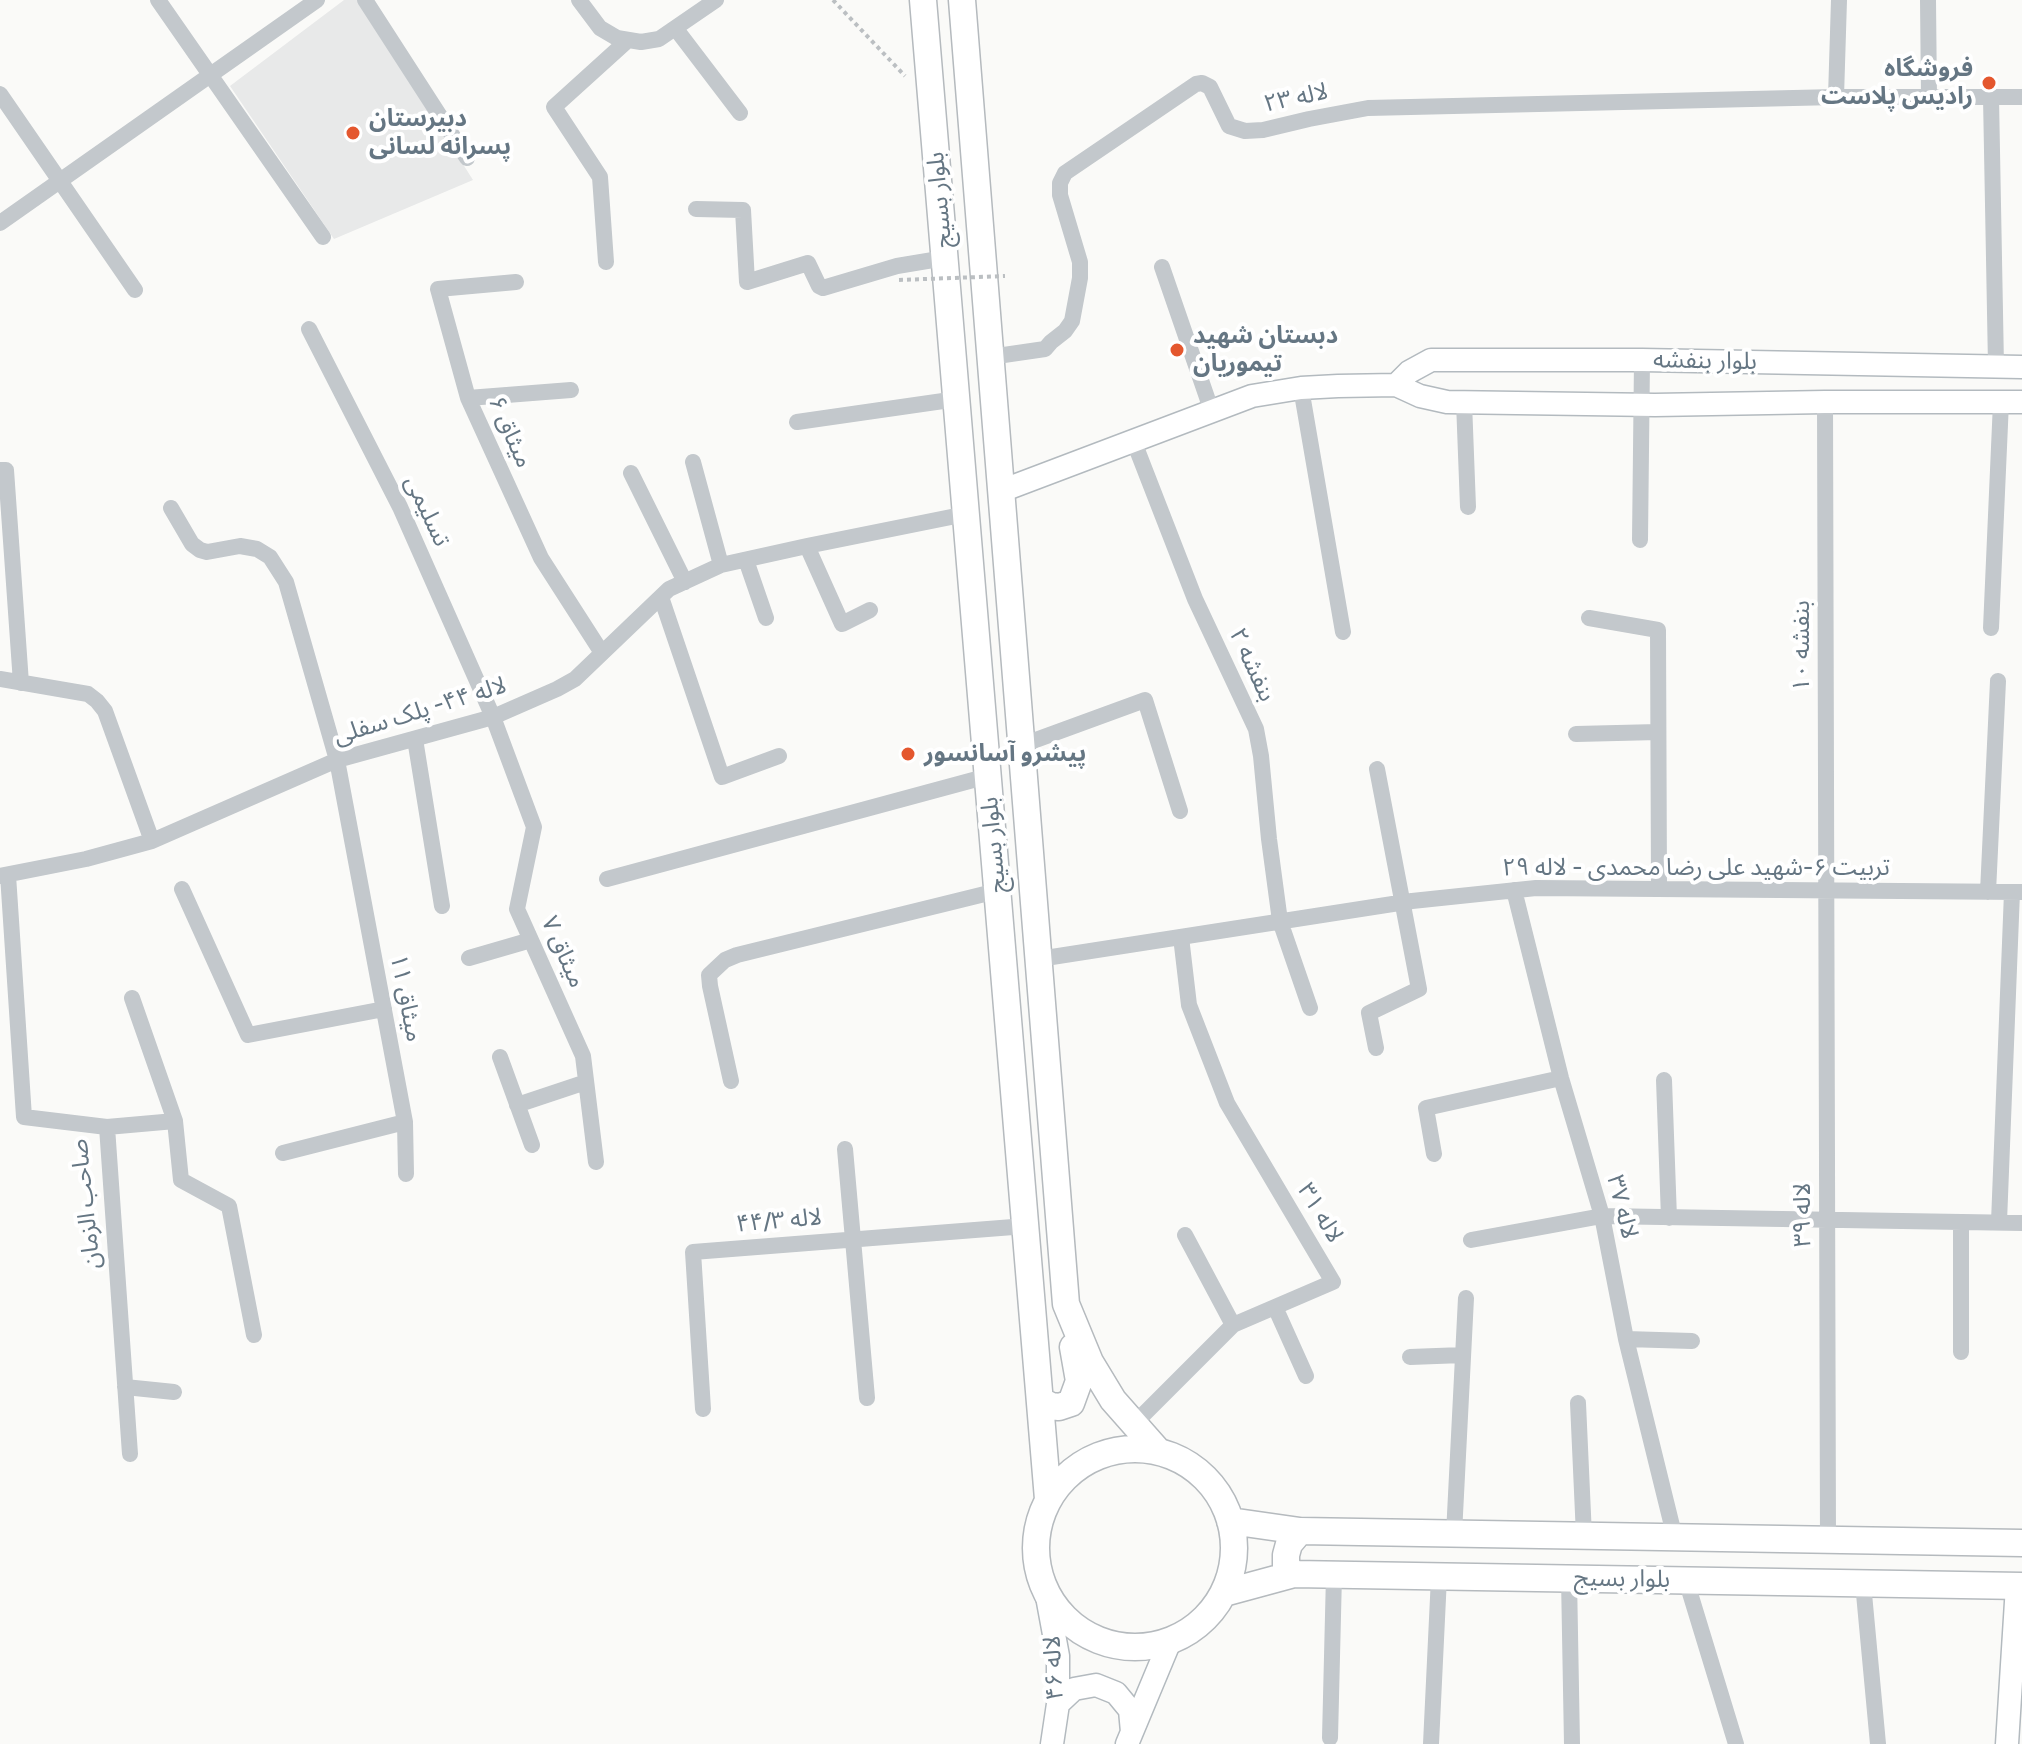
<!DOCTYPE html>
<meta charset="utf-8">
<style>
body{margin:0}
canvas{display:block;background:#fafaf8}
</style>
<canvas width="2022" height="1744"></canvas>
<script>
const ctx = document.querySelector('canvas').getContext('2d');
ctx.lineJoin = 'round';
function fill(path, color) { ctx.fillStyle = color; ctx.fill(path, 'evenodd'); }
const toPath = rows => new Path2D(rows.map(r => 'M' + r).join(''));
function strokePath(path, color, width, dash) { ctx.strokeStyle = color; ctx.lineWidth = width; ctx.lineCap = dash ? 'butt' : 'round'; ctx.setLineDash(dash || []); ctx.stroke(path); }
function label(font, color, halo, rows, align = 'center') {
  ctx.font = font + ' Cabin,"Noto Sans Arabic",sans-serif'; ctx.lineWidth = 8; ctx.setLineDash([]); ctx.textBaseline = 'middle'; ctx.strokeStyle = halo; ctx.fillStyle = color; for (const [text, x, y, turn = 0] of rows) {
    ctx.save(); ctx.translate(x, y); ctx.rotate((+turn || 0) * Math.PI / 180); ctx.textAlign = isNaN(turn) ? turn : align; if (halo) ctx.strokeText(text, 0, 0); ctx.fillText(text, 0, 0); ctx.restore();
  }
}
const built = toPath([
 [344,0,359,0,473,180,334,239,230,86]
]);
const path = toPath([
 [833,0,905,76]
]);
const street = toPath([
 [158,0,323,237],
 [365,0,467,158],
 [579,0,600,28,617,38,641,42,659,39,716,0],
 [1928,0,1929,97],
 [676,29,740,113],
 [0,94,135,290],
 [1836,97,1839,0],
 [1991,97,1996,366],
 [696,209,743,210,747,282,808,263,819,286,823,288,897,266,945,258],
 [0,223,317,0],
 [606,262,600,177,554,107,628,40],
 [1162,267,1212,412],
 [516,282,438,289,468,398,541,558,602,653],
 [309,329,400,507,493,717,534,827,517,909,583,1056,596,1162],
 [990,357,1045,349,1051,342,1065,331,1072,321,1080,278,1080,262,1060,195,1060,183,1065,173,1196,84,1202,83,1210,87,1229,126,1245,131,1263,130,1309,119,1368,108,1836,97,2022,97],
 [1301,388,1343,632],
 [468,398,571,390],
 [1464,402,1468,507],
 [1825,402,1828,1540],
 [797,422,957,399],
 [1134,442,1195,599,1256,729,1261,756,1269,839,1280,921,1310,1008],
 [693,462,721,565],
 [0,470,6,470,21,683],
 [631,473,685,582],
 [171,508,192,544,200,550,207,552,240,546,257,549,270,557,286,582,337,760,405,1122,283,1153],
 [1640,540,1642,360],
 [807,546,842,624,870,610],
 [746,560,766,618],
 [661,597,722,777,779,756],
 [1589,618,1658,630,1659,888],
 [1991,628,2001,402],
 [0,679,88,694,97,701,105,711,152,841],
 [1576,734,1658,732],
 [415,739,442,906],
 [1022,745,1145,700,1180,811],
 [8,875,24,1117,107,1127,130,1454],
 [0,876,86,859,152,841,337,760,493,717,557,689,575,679,669,589,721,565,807,546,966,514],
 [607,879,988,776],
 [182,889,248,1035,384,1009],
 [1514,890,1561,1078,1602,1216,1626,1339,1675,1538],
 [1988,892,1998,681],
 [469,958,531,940],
 [1039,959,1412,901,1536,888,2022,892],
 [132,998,175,1121],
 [1376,1048,1369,1013,1419,989,1377,769],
 [500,1057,532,1145],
 [1664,1080,1669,1218],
 [731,1081,710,986,709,975,725,960,737,955,997,891],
 [517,1105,586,1082],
 [405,1122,406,1174],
 [107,1127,175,1121,181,1180,229,1206,254,1335],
 [845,1149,867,1398],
 [1434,1154,1426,1108,1561,1078],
 [1999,1222,2012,892],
 [1185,1235,1233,1325],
 [1471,1240,1602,1216,2022,1223],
 [1275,1307,1306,1376],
 [1626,1339,1692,1341],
 [1961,1352,1961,1222],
 [1410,1357,1463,1355],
 [125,1387,174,1392],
 [1578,1403,1584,1536],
 [703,1409,693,1252,1026,1226],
 [1133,1425,1233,1325,1333,1282,1227,1103,1189,1005,1181,937],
 [1454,1534,1466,1298],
 [1569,1578,1572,1744],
 [1686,1580,1736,1744],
 [1863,1583,1878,1744],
 [1330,1738,1334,1575],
 [1431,1744,1439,1577]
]);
const secondary = toPath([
 [1396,385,1409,372,1431,360,1642,360,2022,367],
 [1001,491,1252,396,1301,388,1338,386,1396,385,1420,396,1447,402,1655,405,1825,402,2022,402],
 [1046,1591,1058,1656,1058,1704,1052,1744],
 [1058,1704,1074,1689,1096,1685,1116,1693,1130,1710,1132,1732],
 [1127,1744,1170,1641],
 [2007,1744,2017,1586]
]);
const primary = toPath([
 [923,0,1048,1499],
 [962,0,1066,1304,1090,1362,1113,1400,1158,1451],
 [1041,1401,1051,1406,1059,1407,1071,1403,1079,1381,1073,1347],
 '1036 1548a99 99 0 1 1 198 0a99 99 0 1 1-198 0Z',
 [1230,1521,1300,1531,2022,1543],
 [1294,1574,1286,1566,1286,1555,1289,1544,1300,1531],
 [1224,1593,1294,1574,2022,1586]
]);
const pathBridge = toPath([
 [899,280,1005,276]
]);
const markers = [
 [1989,83,8,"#e4572e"],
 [353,133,8,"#e4572e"],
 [1177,350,8,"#e4572e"],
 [908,754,8,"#e4572e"]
];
const poiNames = [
 ["فروشگاه",1973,69,"right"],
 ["رادیس پلاست",1973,97,"right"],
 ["دبیرستان",369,119],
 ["پسرانه لسانی",369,147],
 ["دبستان شهید",1193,336],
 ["تیموریان",1193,364],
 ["پیشرو آسانسور",924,754]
];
const streetNames = [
 ["لاله ۲۳",1296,98,-12],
 ["بلوار بسیج",940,200,-95],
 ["بلوار بنفشه",1705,361,1],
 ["میثاق ۶",510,432,66],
 ["تسلیمی",427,511,65],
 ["بنفشه ۱۰",1802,646,-90],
 ["بنفشه ۲",1252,665,65],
 ["لاله ۴۴- پلک سفلی",420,711,-17],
 ["بلوار بسیج",994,845,-95],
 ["تربیت ۶-شهید علی رضا محمدی - لاله ۲۹",1696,868],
 ["میثاق ۷",563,952,66],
 ["میثاق ۱۱",406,998,79],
 ["صاحب الزمان",86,1204,-96],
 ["لاله ۳۷",1622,1207,76],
 ["لاله ۳۱",1320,1213,59],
 ["لاله ۳۹",1803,1215,-90],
 ["لاله ۴۴/۳",779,1221,-5],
 ["بلوار بسیج",1622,1579,1],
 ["لاله ۴۶",1054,1668,-93]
];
fill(built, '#e8e9e9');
strokePath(secondary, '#b3babf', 25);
strokePath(primary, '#b5babe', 29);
strokePath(path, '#bbbfc2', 4, [4, 4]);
strokePath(street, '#c3c8cc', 16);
strokePath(secondary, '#fff', 22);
strokePath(primary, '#fff', 26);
strokePath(pathBridge, '#bbbfc2', 4, [4, 4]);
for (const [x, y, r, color] of markers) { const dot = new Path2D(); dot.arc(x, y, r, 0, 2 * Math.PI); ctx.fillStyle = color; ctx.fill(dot); strokePath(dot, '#fff', 3); }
label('bold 24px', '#657683', '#fff', poiNames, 'left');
label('24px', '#657683', '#fff', streetNames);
</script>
